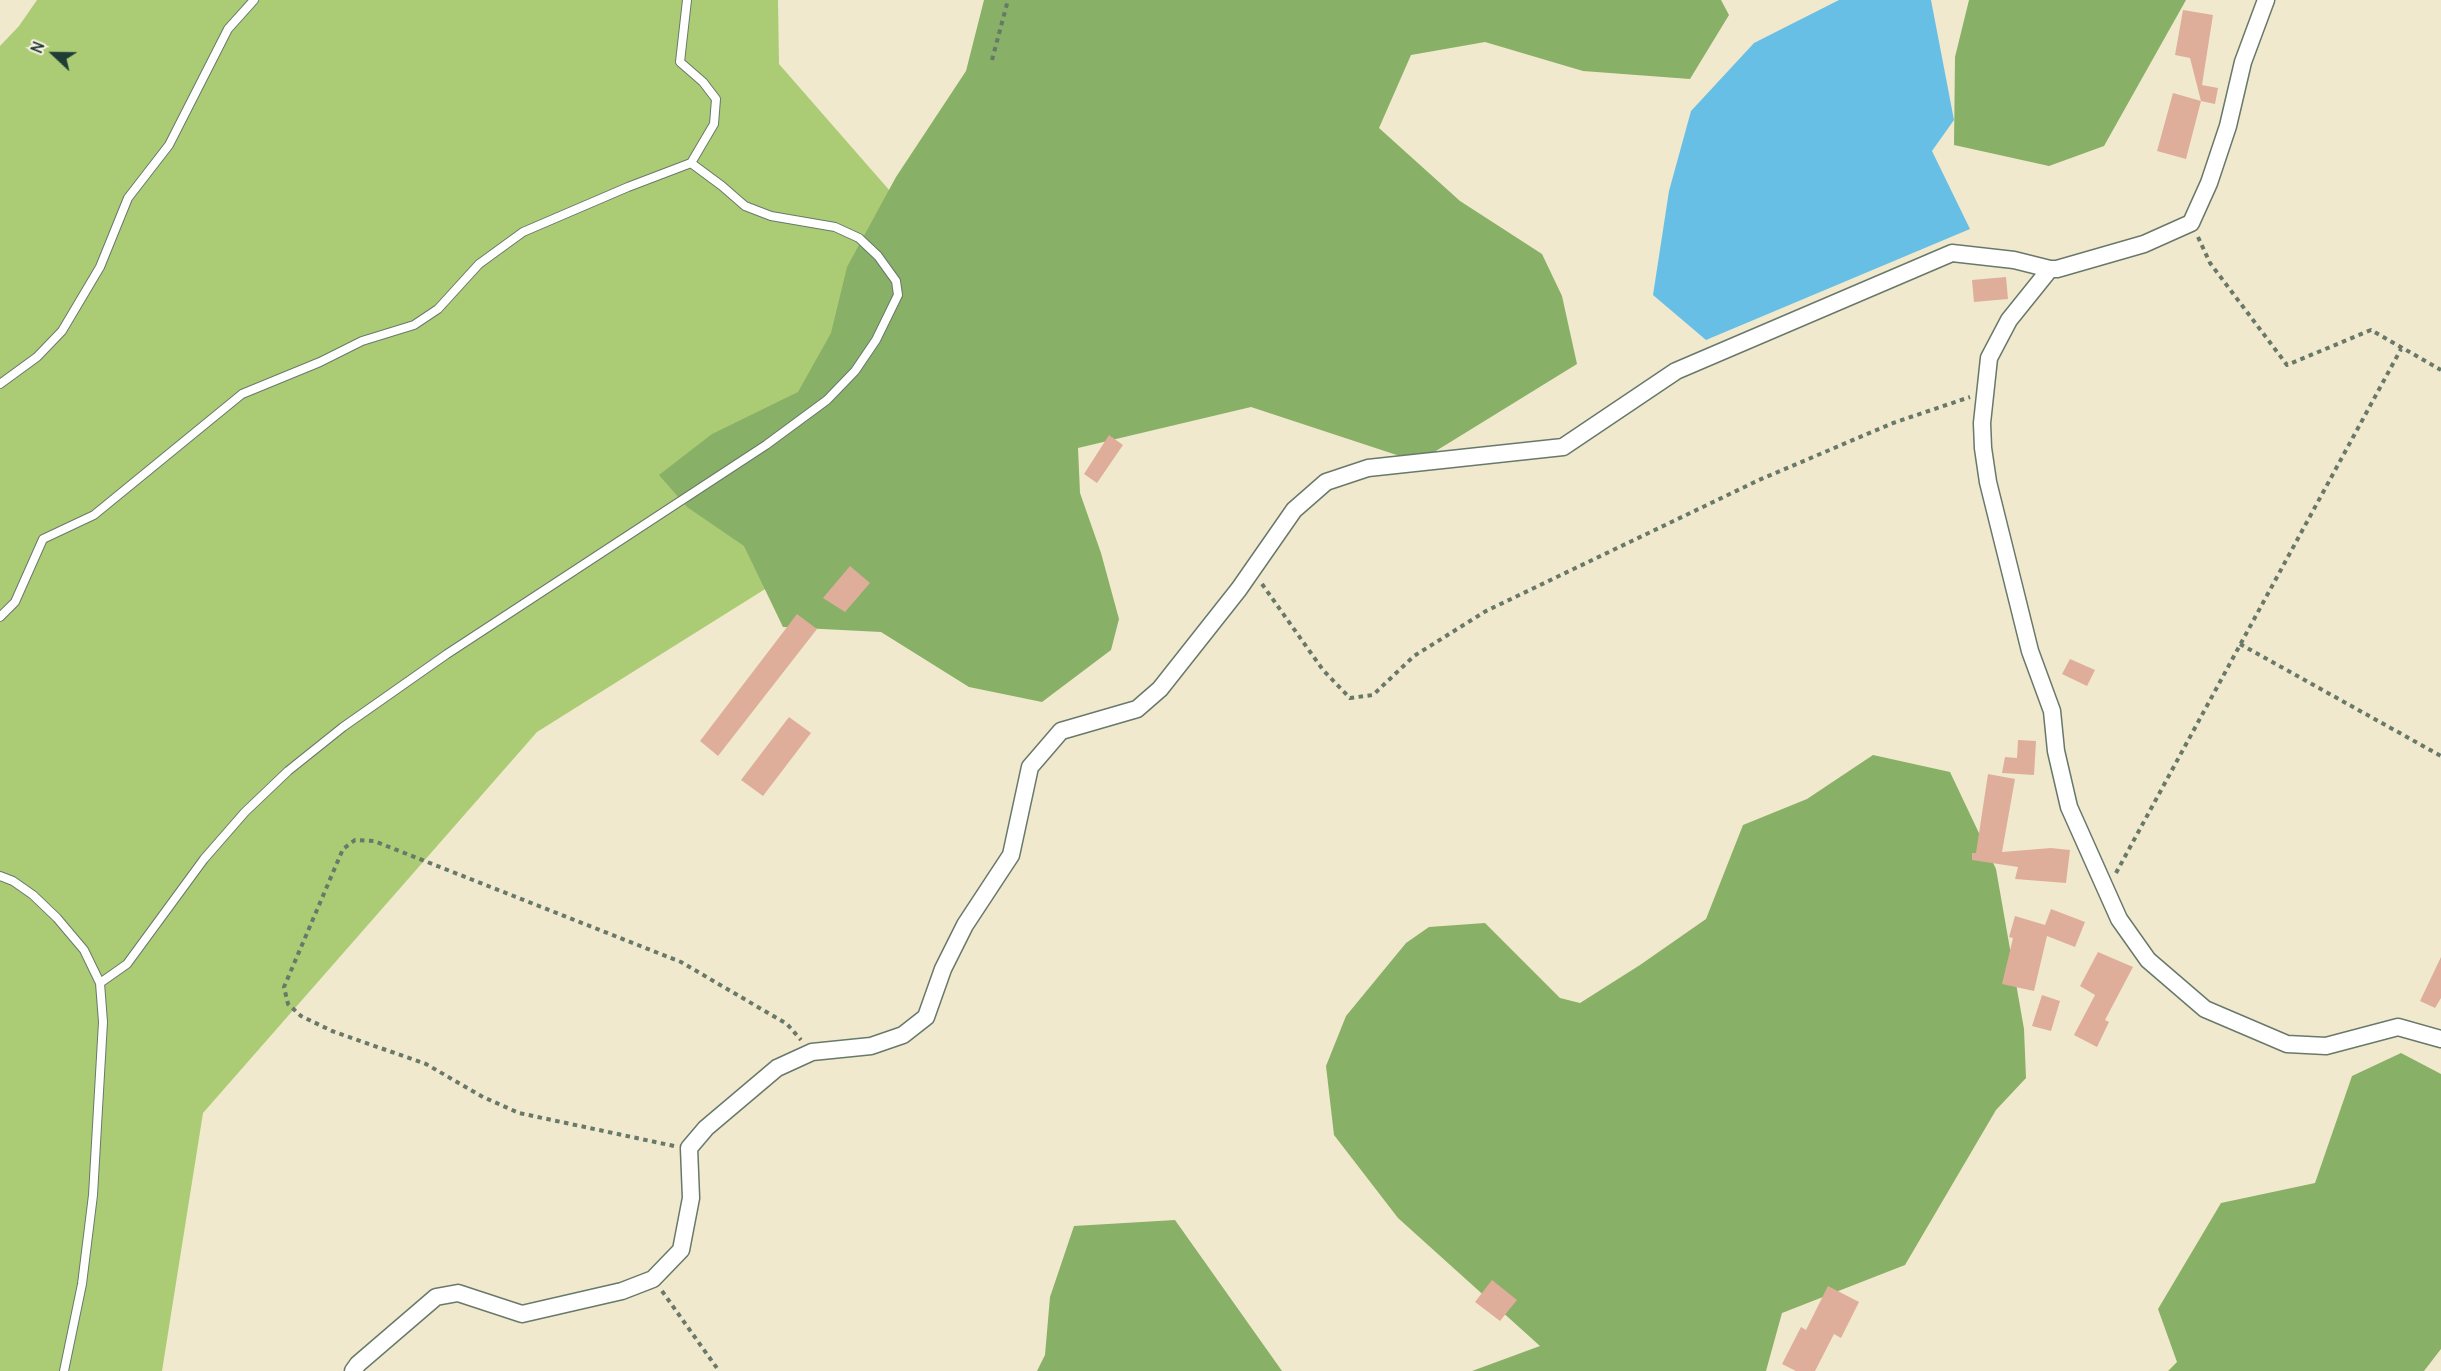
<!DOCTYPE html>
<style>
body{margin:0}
#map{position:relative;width:2441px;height:1371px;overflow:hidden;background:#f1e9cd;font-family:Delius,sans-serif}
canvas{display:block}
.north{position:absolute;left:24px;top:24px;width:60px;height:60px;-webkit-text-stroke:4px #fcf5e5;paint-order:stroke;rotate:292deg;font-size:16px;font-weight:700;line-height:24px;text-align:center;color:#1f3d34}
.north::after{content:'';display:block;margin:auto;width:21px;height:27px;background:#1f3d34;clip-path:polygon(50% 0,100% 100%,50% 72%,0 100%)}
</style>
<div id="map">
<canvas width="2441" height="1371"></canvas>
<div class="north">N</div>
</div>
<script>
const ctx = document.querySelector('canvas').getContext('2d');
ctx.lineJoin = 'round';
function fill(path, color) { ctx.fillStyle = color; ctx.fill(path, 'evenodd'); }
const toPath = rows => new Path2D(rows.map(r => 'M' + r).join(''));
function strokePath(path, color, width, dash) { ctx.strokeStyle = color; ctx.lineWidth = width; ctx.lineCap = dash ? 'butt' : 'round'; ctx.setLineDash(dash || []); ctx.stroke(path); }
const green = toPath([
 [37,0,778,0,779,64,994,310,904,502,537,732,203,1113,162,1371,0,1371,0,46,19,26]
]);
const forest = toPath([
 [984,0,1721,0,1729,15,1690,79,1583,71,1485,42,1411,55,1379,128,1460,201,1542,254,1562,296,1577,364,1418,462,1251,407,1078,448,1080,493,1101,553,1119,619,1111,650,1042,702,969,687,881,632,783,627,744,546,687,507,659,475,712,434,798,392,831,333,847,267,896,177,966,71],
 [1969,0,2186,0,2104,146,2049,166,1954,145,1955,57],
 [1873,755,1950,772,1996,869,2024,1029,2026,1078,1996,1110,1905,1265,1782,1313,1766,1371,1472,1371,1540,1346,1398,1218,1334,1135,1326,1066,1346,1016,1406,943,1429,927,1485,923,1560,998,1580,1003,1640,965,1706,919,1743,825,1807,799],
 [2401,1053,2441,1074,2441,1349,2424,1371,2168,1371,2177,1362,2158,1309,2221,1203,2315,1183,2352,1076],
 [1175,1220,1282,1371,1037,1371,1045,1355,1050,1297,1074,1226]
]);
const water = toPath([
 [1839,0,1931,0,1954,120,1932,151,1970,229,1706,340,1653,295,1669,191,1691,111,1754,43]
]);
const building = toPath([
 [2183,10,2213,15,2202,85,2218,88,2215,104,2201,101,2190,58,2175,55],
 [2173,93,2201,101,2186,159,2157,151],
 [2006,277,2008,299,1974,302,1972,280],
 [1109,435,1123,445,1097,483,1084,474],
 [850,566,870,583,845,612,823,598],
 [797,614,817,629,718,756,700,741],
 [2070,659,2095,670,2087,686,2062,674],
 [789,717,811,733,763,796,741,780],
 [2018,740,2036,741,2034,775,2002,773,2005,757,2017,758],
 [1988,774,2015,779,2002,852,2051,848,2070,850,2066,883,2015,879,2018,867,1972,860,1972,853,1976,853],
 [2051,909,2085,922,2075,947,2047,936,2034,991,2002,984,2013,938,2009,937,2015,916,2045,925],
 [2098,952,2133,967,2105,1020,2109,1022,2097,1047,2074,1035,2095,995,2080,986],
 [2441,957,2441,998,2435,1008,2420,1001],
 [2042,995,2060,1001,2051,1031,2032,1026],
 [1492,1280,1517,1300,1500,1321,1475,1302],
 [1828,1286,1859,1302,1841,1338,1834,1334,1815,1371,1796,1371,1782,1364,1801,1327,1806,1330]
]);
const path = toPath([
 [992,60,1008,0],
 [2198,237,2210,263,2287,365,2371,330,2441,370],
 [1262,584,1323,670,1350,698,1373,695,1414,656,1486,611,1759,480,1893,423,1970,397],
 [2240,644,2441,756],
 [2116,873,2401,349],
 [674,1146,519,1113,483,1097,426,1064,332,1031,301,1016,288,1004,284,987,343,849,355,840,374,841,681,962,787,1024,801,1040],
 [662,1291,719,1371]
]);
const service = toPath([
 [687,0,680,62,703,82,716,99,714,124,691,163],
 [0,384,37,357,62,331,100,267,128,198,169,145,228,29,254,0],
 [0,617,15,602,43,539,94,515,242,394,320,362,362,341,414,325,438,309,479,264,523,232,628,187,691,163,722,186,745,206,771,216,835,227,859,238,878,256,896,281,898,295,876,340,855,371,827,400,766,445,447,654,343,727,288,771,245,812,204,859,127,964,100,983],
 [0,876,13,881,33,895,57,918,84,950,100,983,103,1022,93,1195,82,1284,64,1371]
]);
const minor = toPath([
 [2050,269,2009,320,1989,358,1982,423,1983,448,1988,482,2030,651,2052,711,2056,751,2069,807,2119,919,2148,960,2205,1009,2287,1044,2326,1046,2398,1027,2441,1039],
 [353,1371,358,1364,436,1297,458,1293,522,1314,622,1291,653,1279,681,1250,691,1198,689,1148,706,1128,777,1068,812,1052,871,1046,903,1035,926,1017,943,969,965,925,1011,855,1030,767,1061,731,1137,709,1160,689,1239,589,1294,510,1326,482,1368,468,1563,447,1676,371,1952,253,2014,260,2050,269,2057,269,2144,244,2191,223,2209,183,2228,126,2243,62,2266,0]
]);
fill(green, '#abcc75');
fill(forest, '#88b066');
fill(water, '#68bfe5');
fill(building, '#deae9b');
strokePath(service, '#68796a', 10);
strokePath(minor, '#68796a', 19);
strokePath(path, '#68796a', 4, [4.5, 4.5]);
strokePath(service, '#fff', 8);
strokePath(minor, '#fff', 16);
</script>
